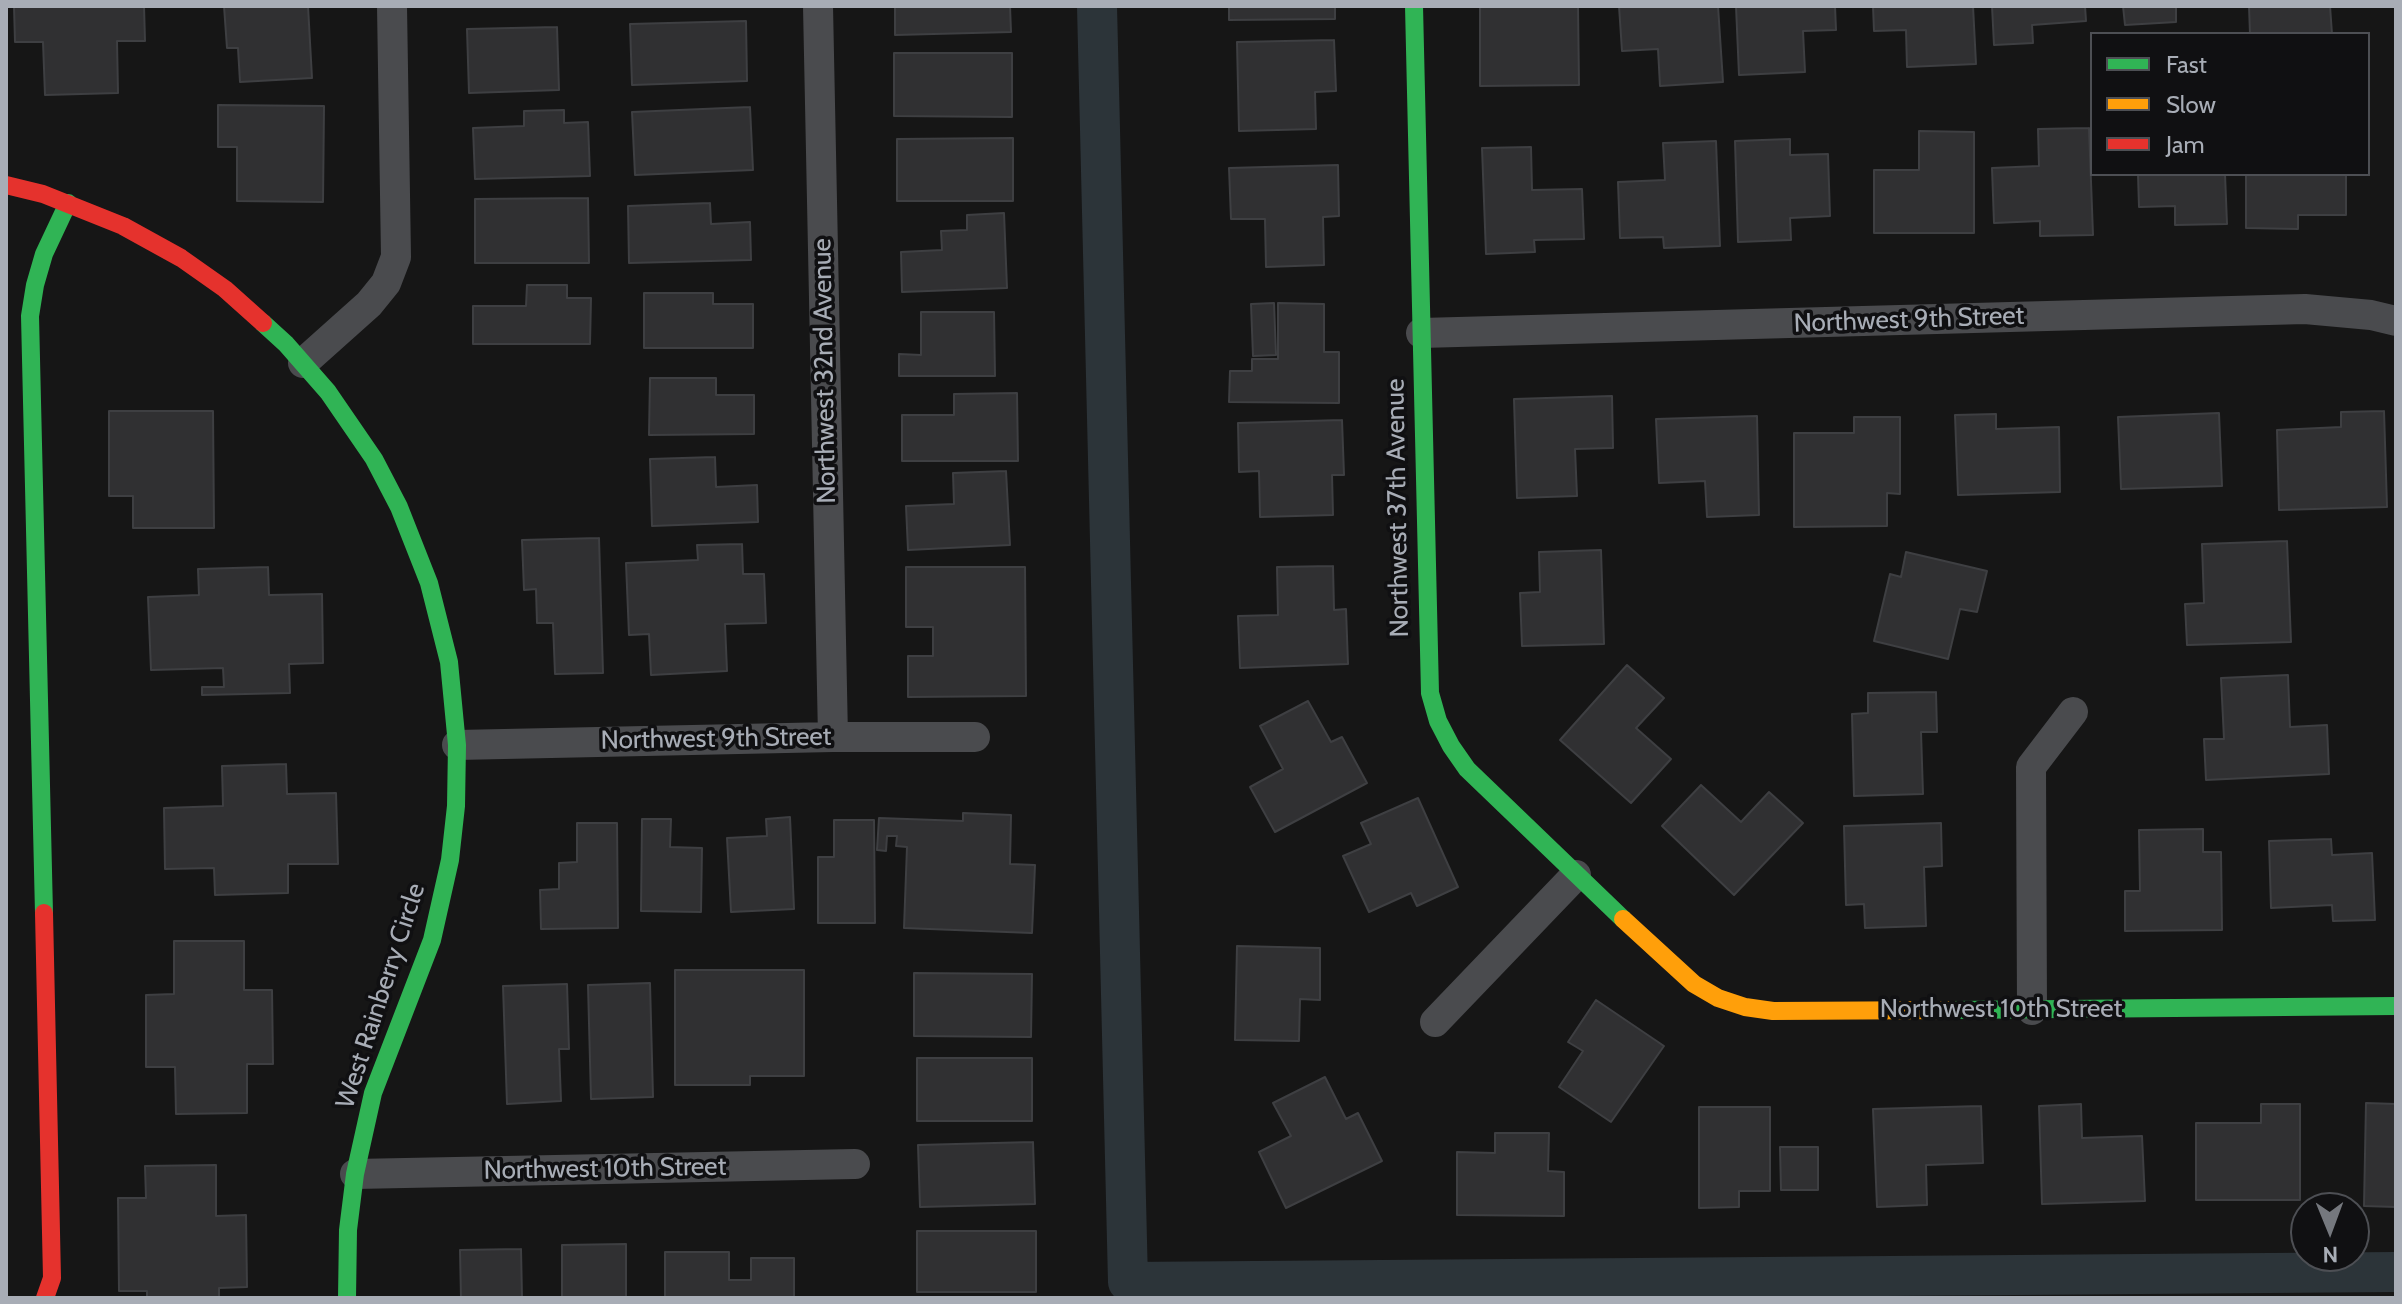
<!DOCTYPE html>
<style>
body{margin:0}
#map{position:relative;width:2402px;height:1304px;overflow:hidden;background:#161616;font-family:Cabin,sans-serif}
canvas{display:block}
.frame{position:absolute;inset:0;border:8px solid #a8adb6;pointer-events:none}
.legend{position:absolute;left:2090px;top:32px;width:280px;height:144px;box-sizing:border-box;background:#101012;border:2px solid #4d4f54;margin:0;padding:10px 14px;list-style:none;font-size:24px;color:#a8adb6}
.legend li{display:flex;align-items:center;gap:16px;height:40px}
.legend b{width:40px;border:2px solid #4d4f54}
.north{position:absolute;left:2290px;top:1192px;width:80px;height:80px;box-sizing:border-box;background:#101012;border:2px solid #4d4f54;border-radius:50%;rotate:179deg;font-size:22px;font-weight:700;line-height:32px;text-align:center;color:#a8adb6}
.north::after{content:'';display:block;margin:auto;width:28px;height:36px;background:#75787e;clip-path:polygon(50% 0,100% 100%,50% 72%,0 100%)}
</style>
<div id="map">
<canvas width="2402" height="1304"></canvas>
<div class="frame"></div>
<ul class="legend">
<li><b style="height:10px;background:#30b455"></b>Fast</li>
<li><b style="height:10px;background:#ff9f0a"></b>Slow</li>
<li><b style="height:10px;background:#e5322d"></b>Jam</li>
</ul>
<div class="north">N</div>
</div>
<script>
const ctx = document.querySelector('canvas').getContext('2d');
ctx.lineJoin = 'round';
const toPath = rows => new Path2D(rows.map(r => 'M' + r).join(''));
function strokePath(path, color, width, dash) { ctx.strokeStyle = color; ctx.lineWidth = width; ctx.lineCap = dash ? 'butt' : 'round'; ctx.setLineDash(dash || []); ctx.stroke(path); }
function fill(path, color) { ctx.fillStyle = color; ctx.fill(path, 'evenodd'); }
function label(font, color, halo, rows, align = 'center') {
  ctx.font = font + ' Cabin,sans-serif'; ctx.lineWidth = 7; ctx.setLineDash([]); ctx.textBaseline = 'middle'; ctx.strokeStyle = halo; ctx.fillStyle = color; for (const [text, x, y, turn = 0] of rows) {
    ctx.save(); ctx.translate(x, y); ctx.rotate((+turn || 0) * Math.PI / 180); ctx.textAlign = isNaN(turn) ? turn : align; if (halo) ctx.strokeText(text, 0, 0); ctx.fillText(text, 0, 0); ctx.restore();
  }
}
const canal = toPath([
 [1097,6,1128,1282,2396,1272]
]);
const building = toPath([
 [14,6,144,6,145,41,117,41,118,93,45,95,43,42,15,42,14,6],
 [224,6,308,6,312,78,240,82,238,48,227,48,224,6],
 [895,6,1010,6,1011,32,895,35,895,6],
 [1229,6,1335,6,1335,19,1229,20,1229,6],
 [1480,6,1578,6,1579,85,1480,86,1480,6],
 [1619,6,1718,6,1723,82,1660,86,1658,49,1622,51,1619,6],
 [1736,6,1835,6,1836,30,1803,31,1805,72,1739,75,1736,6],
 [1873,6,1973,6,1976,64,1907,67,1906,30,1874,31,1873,6],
 [1992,6,2085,6,2086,21,2032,25,2033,43,1994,45,1992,6],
 [2123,6,2176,6,2176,22,2125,25,2123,6],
 [2249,6,2330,6,2332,34,2250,34,2249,6],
 [746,21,747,81,632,85,630,24,746,21],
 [557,27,559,90,469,93,467,29,557,27],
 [1334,40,1336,91,1315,92,1316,129,1239,131,1237,42,1334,40],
 [894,53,1012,53,1012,117,894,116,894,53],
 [218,105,324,106,323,202,237,201,237,147,218,147,218,105],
 [750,107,753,170,635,175,632,112,750,107],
 [564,110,564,123,588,122,590,176,475,179,473,128,524,126,524,111,564,110],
 [2089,128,2093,235,2040,236,2040,221,1994,223,1992,168,2039,166,2038,129,2089,128],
 [1919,131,1974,132,1974,233,1874,233,1874,170,1919,170,1919,131],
 [1013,138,1013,201,897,201,897,139,1013,138],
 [1790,139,1790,155,1828,154,1830,216,1790,218,1791,240,1738,242,1735,141,1790,139],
 [1716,141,1720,246,1664,248,1663,237,1620,238,1618,182,1665,180,1663,143,1716,141],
 [1531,147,1532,190,1582,189,1584,239,1534,240,1535,252,1486,254,1482,148,1531,147],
 [1338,165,1339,216,1323,217,1324,265,1266,267,1265,219,1231,219,1229,168,1338,165],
 [2138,174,2225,174,2227,224,2175,225,2175,206,2139,207,2138,174],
 [2246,174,2346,174,2346,215,2298,215,2298,229,2246,228,2246,174],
 [588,198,589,263,475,263,475,199,588,198],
 [710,203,711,224,750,222,751,260,629,263,628,206,710,203],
 [1004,213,1007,288,902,292,901,252,942,250,941,231,967,230,967,215,1004,213],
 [527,285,567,285,567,298,591,298,590,344,473,344,473,306,526,306,527,285],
 [644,293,713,293,713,304,753,304,753,348,644,348,644,293],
 [1274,303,1276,355,1253,356,1251,304,1274,303],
 [1278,303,1324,304,1324,352,1339,352,1339,403,1229,402,1230,371,1252,371,1252,359,1278,359,1278,303],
 [921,312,994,312,995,376,899,376,899,354,921,355,921,312],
 [650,378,716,378,716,395,754,395,754,434,649,435,650,378],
 [1017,393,1018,461,902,461,902,415,954,415,954,394,1017,393],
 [1612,396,1613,448,1575,449,1577,496,1517,498,1514,399,1612,396],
 [109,411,213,411,214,528,133,528,133,496,109,496,109,411],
 [2384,411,2387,507,2279,510,2277,430,2341,427,2341,412,2384,411],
 [2219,413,2222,486,2121,489,2118,417,2219,413],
 [1996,414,1996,429,2059,427,2060,492,1958,495,1955,415,1996,414],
 [1757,416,1759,515,1707,517,1705,481,1659,483,1656,419,1757,416],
 [1854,417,1900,417,1900,494,1887,493,1887,526,1794,527,1794,433,1854,433,1854,417],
 [1342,420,1344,475,1332,475,1333,515,1260,517,1259,471,1239,472,1238,423,1342,420],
 [715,457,716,487,757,485,758,522,652,526,650,459,715,457],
 [1006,471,1010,545,908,550,906,506,954,504,953,473,1006,471],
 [599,538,603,673,555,674,553,623,537,623,536,589,524,590,522,540,599,538],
 [2287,541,2291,642,2187,645,2185,604,2204,603,2202,544,2287,541],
 [742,544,743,574,764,574,766,623,725,624,727,671,651,675,649,634,629,635,626,563,698,560,697,545,742,544],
 [1601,550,1604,644,1522,646,1520,593,1540,592,1539,552,1601,550],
 [1906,552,1987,571,1977,612,1960,609,1948,659,1874,641,1890,574,1901,577,1906,552],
 [1333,566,1334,610,1346,609,1348,664,1240,668,1238,616,1278,615,1277,567,1333,566],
 [268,567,269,595,322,594,323,663,289,664,290,693,202,695,202,687,224,687,223,668,151,670,148,597,199,595,198,569,268,567],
 [906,567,1025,567,1026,696,908,697,908,656,933,656,933,627,906,627,906,567],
 [1627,665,1664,698,1636,728,1671,759,1631,803,1560,740,1627,665],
 [2288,675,2290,727,2327,725,2329,774,2206,780,2204,739,2224,739,2221,678,2288,675],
 [1936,692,1937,732,1921,732,1923,794,1854,796,1852,714,1868,713,1868,693,1936,692],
 [1308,701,1331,742,1342,737,1367,783,1275,832,1250,787,1283,769,1260,726,1308,701],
 [286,764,287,794,336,793,338,864,288,864,288,893,215,895,214,868,165,869,164,808,223,806,222,766,286,764],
 [1701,785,1741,822,1769,792,1803,823,1734,895,1662,826,1701,785],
 [1418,798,1458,887,1417,906,1411,893,1369,912,1343,856,1371,844,1361,823,1418,798],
 [963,813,1011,815,1010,864,1035,865,1032,933,904,928,907,847,896,846,897,836,887,836,886,851,877,850,879,818,963,821,963,813],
 [790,817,794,909,731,912,727,838,767,836,766,819,790,817],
 [642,819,671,819,670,847,702,848,701,912,641,911,642,819],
 [834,820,874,820,875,923,818,923,818,857,834,857,834,820],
 [577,823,617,823,618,928,541,929,540,890,559,889,559,863,577,862,577,823],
 [1941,823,1942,866,1924,867,1926,926,1865,928,1864,904,1846,905,1844,826,1941,823],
 [2203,829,2203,852,2221,852,2222,930,2125,931,2125,891,2140,891,2139,830,2203,829],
 [2331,839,2332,855,2372,853,2375,920,2333,921,2332,905,2271,908,2269,841,2331,839],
 [174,941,244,941,244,990,272,990,273,1064,247,1064,247,1113,176,1114,175,1067,146,1067,146,995,174,994,174,941],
 [1237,946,1320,948,1320,1000,1300,999,1299,1041,1235,1040,1237,946],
 [675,970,804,970,804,1076,750,1076,750,1085,675,1085,675,970],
 [914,973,1032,974,1031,1037,914,1036,914,973],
 [650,983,653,1097,591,1099,588,985,650,983],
 [567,984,569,1049,559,1049,561,1101,507,1104,503,986,567,984],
 [1596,1000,1664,1046,1611,1122,1559,1087,1583,1051,1568,1042,1596,1000],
 [917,1058,1032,1058,1032,1121,917,1121,917,1058],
 [1325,1077,1346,1119,1358,1113,1382,1161,1286,1208,1259,1152,1291,1136,1273,1103,1325,1077],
 [2366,1103,2396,1104,2396,1207,2364,1206,2366,1103],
 [2081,1104,2082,1138,2142,1136,2145,1201,2042,1204,2039,1106,2081,1104],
 [2261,1104,2300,1104,2300,1200,2196,1200,2196,1123,2261,1123,2261,1104],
 [1981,1106,1983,1163,1926,1165,1927,1205,1877,1207,1873,1109,1981,1106],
 [1699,1107,1770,1107,1770,1191,1739,1191,1739,1207,1699,1208,1699,1107],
 [1495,1133,1549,1133,1548,1171,1564,1172,1564,1216,1457,1215,1457,1152,1495,1153,1495,1133],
 [1033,1142,1035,1204,920,1207,918,1145,1033,1142],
 [1780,1147,1818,1147,1818,1190,1781,1190,1780,1147],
 [216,1165,216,1216,246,1215,247,1287,219,1288,219,1298,147,1298,147,1291,119,1291,118,1198,146,1198,145,1166,216,1165],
 [917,1231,1036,1231,1036,1292,917,1292,917,1231],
 [626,1244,626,1298,562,1298,562,1245,626,1244],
 [521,1249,522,1298,461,1298,460,1250,521,1249],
 [665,1252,729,1252,729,1280,751,1280,751,1258,794,1258,794,1298,665,1298,665,1252]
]);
const street = toPath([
 [818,6,833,737],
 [1421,333,2305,309,2371,315,2396,321],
 [303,363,369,304,386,283,396,257,392,6],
 [457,745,833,737,975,737],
 [2032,1010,2031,767,2073,712],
 [1435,1022,1576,875],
 [355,1174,855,1164]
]);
const fast = toPath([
 [1414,6,1430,693,1438,721,1451,746,1467,769,1623,919],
 [263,323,286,344,328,392,374,459,399,507,429,583,449,662,457,745,456,806,450,860,432,940,373,1093,355,1174,348,1230,347,1298],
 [44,913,30,316,35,285,44,254,68,203],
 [1952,1010,2396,1006]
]);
const slow = toPath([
 [1623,919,1694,984,1718,998,1745,1007,1773,1011,1952,1010]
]);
const jam = toPath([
 [6,185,43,194,123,226,181,258,225,289,263,323],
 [44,913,52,1278,45,1298]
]);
const streetNames = [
 ["Northwest 9th Street",1909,320,-2],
 ["Northwest 32nd Avenue",825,371,-91],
 ["Northwest 37th Avenue",1398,508,-91],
 ["Northwest 9th Street",716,739,-1],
 ["West Rainberry Circle",381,996,-72],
 ["Northwest 10th Street",2001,1009],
 ["Northwest 10th Street",605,1169,-1]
];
strokePath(canal, '#2c3439', 40);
fill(building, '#303032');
strokePath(building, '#3e3f42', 2);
strokePath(street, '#4a4b4e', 30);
strokePath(fast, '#30b455', 18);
strokePath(slow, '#ff9f0a', 18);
strokePath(jam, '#e5322d', 18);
label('26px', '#a8adb6', '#101012', streetNames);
</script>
